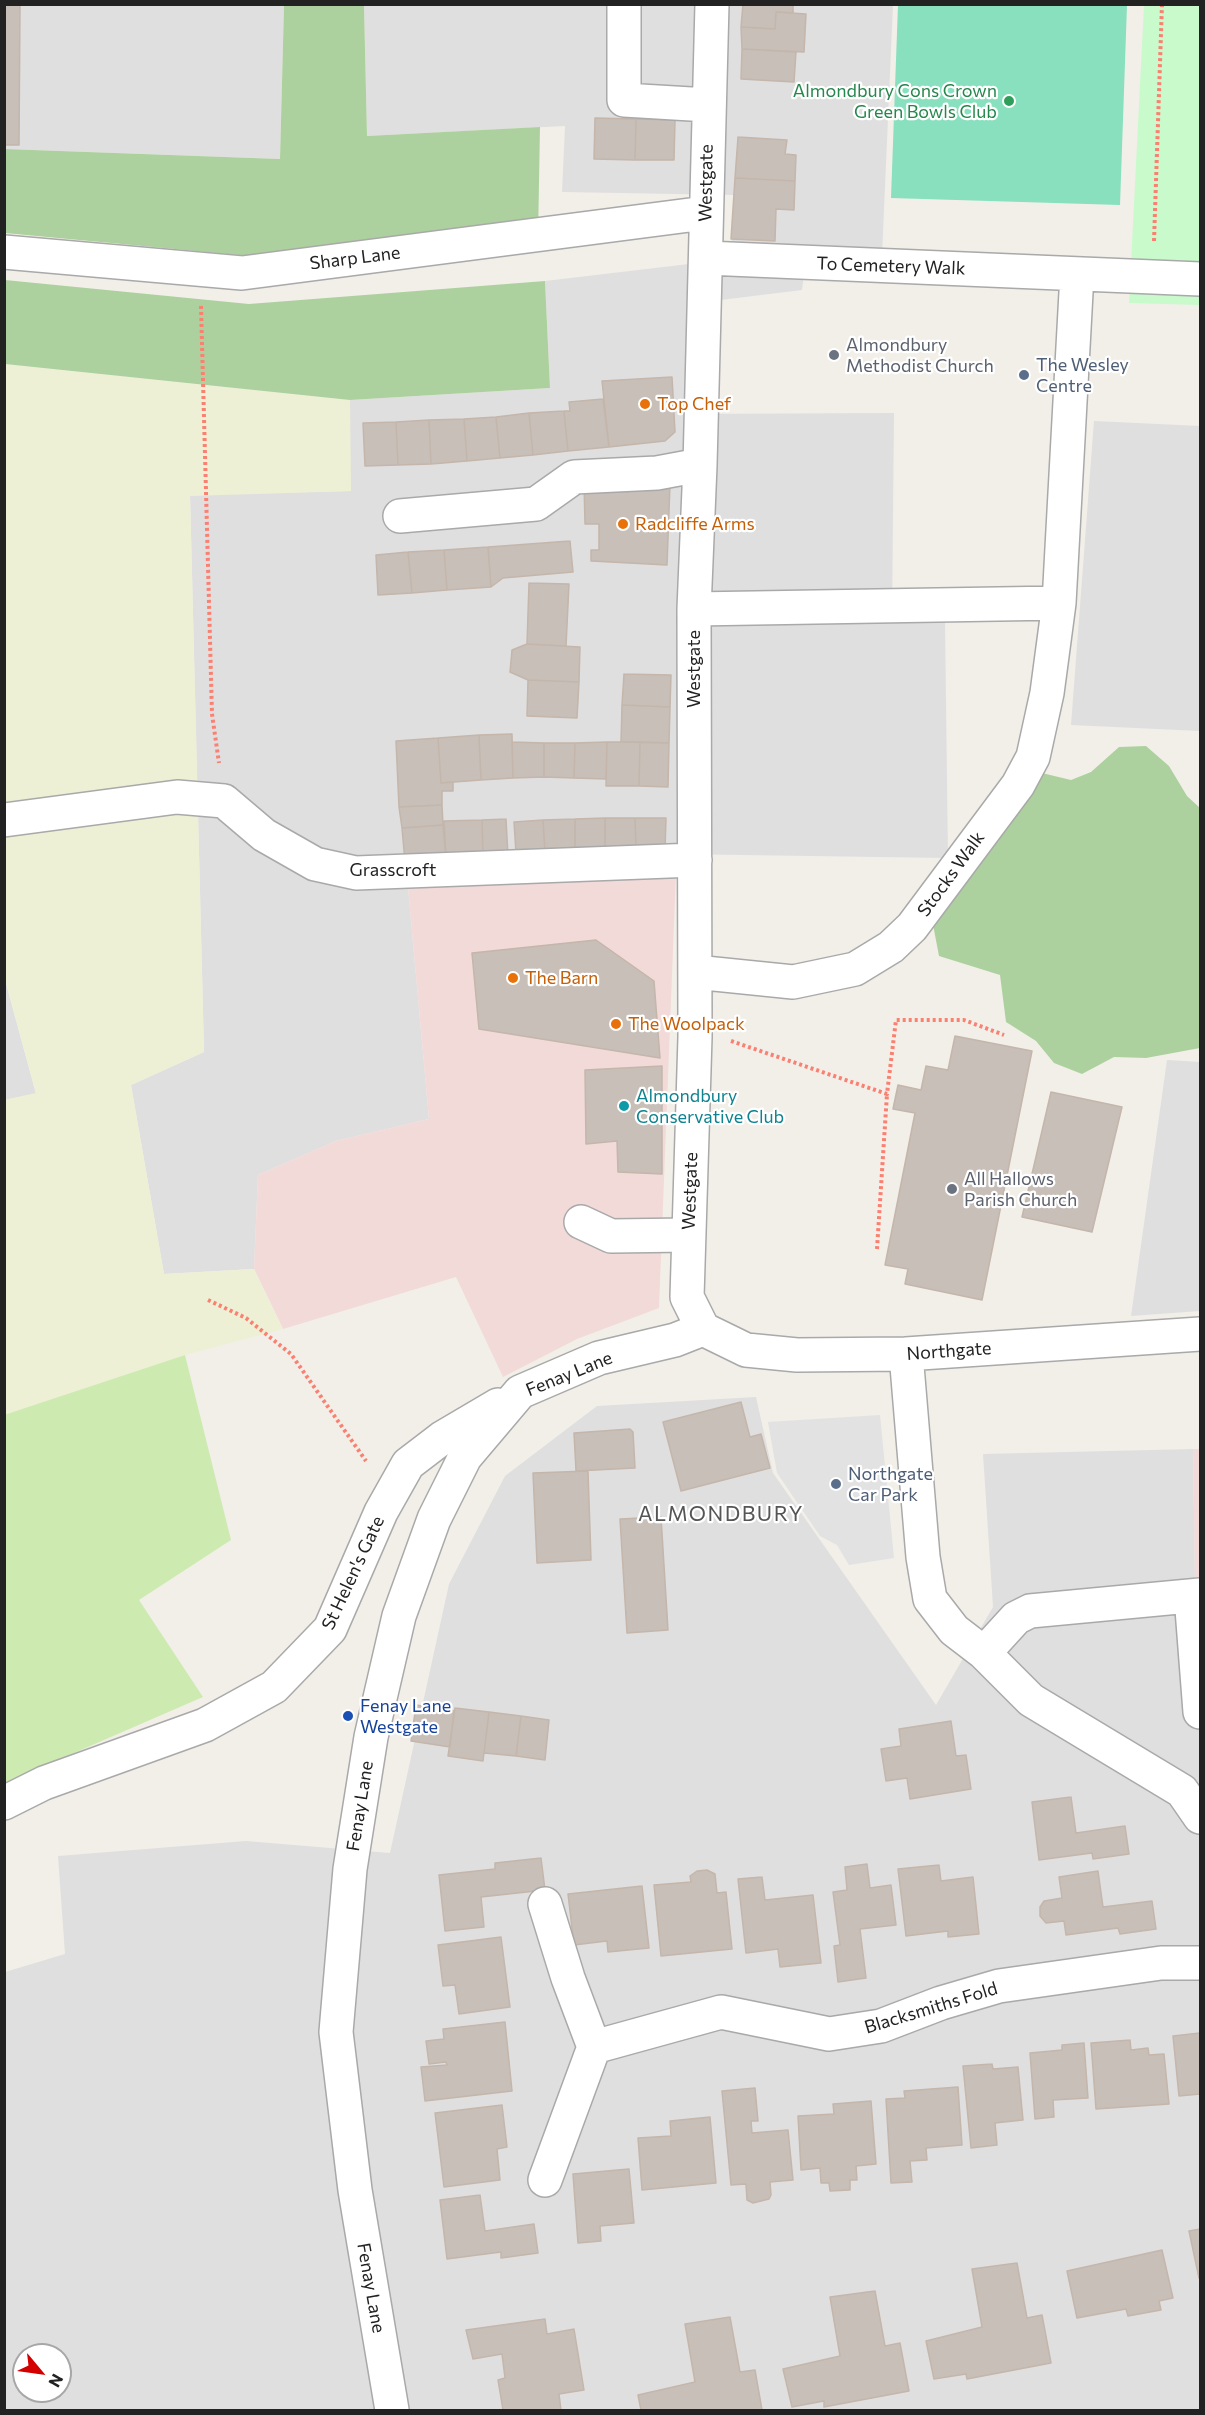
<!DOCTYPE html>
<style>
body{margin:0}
#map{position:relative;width:1205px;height:2415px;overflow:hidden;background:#f2efe9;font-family:Commissioner,sans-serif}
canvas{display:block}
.frame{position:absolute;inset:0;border:6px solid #222;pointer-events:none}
.north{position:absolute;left:12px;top:2343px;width:60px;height:60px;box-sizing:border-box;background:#fff;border:2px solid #a7a7a7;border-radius:50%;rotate:119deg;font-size:16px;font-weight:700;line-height:24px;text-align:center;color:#222}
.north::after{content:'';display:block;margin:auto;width:21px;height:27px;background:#d40000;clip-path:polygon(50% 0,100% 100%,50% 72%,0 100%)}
</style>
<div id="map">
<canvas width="1205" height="2415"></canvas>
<div class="frame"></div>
<div class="north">N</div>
</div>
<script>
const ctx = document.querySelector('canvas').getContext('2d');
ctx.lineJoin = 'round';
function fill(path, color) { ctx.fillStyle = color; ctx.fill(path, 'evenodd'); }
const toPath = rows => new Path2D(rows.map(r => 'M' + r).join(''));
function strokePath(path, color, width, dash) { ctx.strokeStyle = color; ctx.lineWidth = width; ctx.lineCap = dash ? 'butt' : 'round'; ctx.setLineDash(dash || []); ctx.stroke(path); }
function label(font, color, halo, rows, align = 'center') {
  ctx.font = font + ' Commissioner,sans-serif'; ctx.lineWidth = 4.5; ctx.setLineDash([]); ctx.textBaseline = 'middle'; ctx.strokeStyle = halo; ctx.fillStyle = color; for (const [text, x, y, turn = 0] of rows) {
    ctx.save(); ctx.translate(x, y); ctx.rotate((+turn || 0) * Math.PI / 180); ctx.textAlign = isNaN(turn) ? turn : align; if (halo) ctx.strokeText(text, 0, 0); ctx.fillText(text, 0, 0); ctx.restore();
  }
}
const residential = toPath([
 [5,5,284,5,280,159,5,149],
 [364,5,893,5,882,255,807,252,802,290,688,304,686,414,894,413,892,619,945,622,948,858,672,854,408,887,429,1119,336,1141,258,1175,254,1269,164,1274,131,1085,204,1052,190,495,350,491,350,400,550,388,545,281,731,259,734,195,562,192,565,126,367,136],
 [1094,421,1200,426,1200,731,1071,725],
 [4,976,36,1094,5,1100,4,1100],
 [1167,1060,1200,1062,1200,1311,1131,1316],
 [756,1397,773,1473,936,1705,993,1607,983,1454,1193,1449,1195,1577,1200,1606,1200,2410,5,2410,5,1972,65,1954,58,1856,246,1841,390,1853,449,1584,505,1476,597,1406],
 [24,2355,60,2355,60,2391,24,2391]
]);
const commercial = toPath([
 [676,873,659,1308,577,1339,503,1377,456,1277,283,1329,254,1269,258,1175,336,1141,429,1119,408,887],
 [1193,1449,1200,1449,1200,1577,1195,1577]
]);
const farmland = toPath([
 [5,364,350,400,351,491,190,496,204,1052,131,1085,164,1274,254,1269,283,1329,185,1355,5,1415,4,1100,36,1093,4,976]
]);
const grass = toPath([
 [185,1355,231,1540,139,1600,203,1697,5,1783,4,1415]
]);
const forest = toPath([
 [284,5,364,5,367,136,540,127,538,239,249,256,5,233,5,149,280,159],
 [5,280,249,304,545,281,550,388,350,400,5,364],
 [1146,746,1169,766,1187,796,1200,808,1200,1048,1146,1058,1114,1057,1082,1074,1054,1063,1036,1041,1006,1022,1000,975,939,956,930,909,972,846,998,842,1009,809,1042,773,1071,780,1091,772,1119,747]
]);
const park = toPath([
 [1144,5,1200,5,1200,305,1129,303]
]);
const pitch = toPath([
 [898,5,1127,5,1120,205,891,198]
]);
const parking = toPath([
 [880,1415,894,1558,849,1565,837,1545,820,1536,777,1473,768,1422]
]);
const building = toPath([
 [4,4,20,4,19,145,4,145,4,4],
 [743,4,793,4,793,13,776,12,775,29,741,27,743,4],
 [776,12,806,14,804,52,742,49,741,27,775,29,776,12],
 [742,49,796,52,794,82,741,79,742,49],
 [595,118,636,119,635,160,594,159,595,118],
 [636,119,675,120,674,160,635,160,636,119],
 [738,137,787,140,785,154,796,155,795,181,735,178,738,137],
 [735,178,795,181,794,210,776,209,775,241,731,239,735,178],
 [672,377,675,432,665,441,609,447,602,381,672,377],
 [603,399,609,447,568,451,564,411,570,411,569,402,603,399],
 [564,411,568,451,533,455,529,413,564,411],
 [529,413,533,455,500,458,496,417,529,413],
 [496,417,500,458,467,461,464,419,496,417],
 [464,419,467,461,431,464,429,420,464,419],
 [429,420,431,464,398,465,396,422,429,420],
 [396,422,398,465,365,466,363,423,396,422],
 [584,483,670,484,667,565,591,561,591,550,599,550,599,524,585,524,584,483],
 [570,541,573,572,503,578,491,587,488,547,570,541],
 [488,547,491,587,447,590,444,550,488,547],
 [444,550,447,590,412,593,408,552,444,550],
 [408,552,412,593,378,595,376,555,408,552],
 [529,583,569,584,566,646,527,644,529,583],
 [527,644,580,647,579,682,528,680,510,672,512,650,527,644],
 [624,674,671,675,670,707,622,705,624,674],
 [528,680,579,682,577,718,527,716,528,680],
 [622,705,670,707,669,743,621,742,622,705],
 [512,734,513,778,481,780,479,735,512,734],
 [479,735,481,780,441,783,438,738,479,735],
 [438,738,441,783,453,782,453,791,442,791,442,805,399,807,396,741,438,738],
 [512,742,544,743,544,777,513,778,512,742],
 [607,742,640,742,639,786,606,786,607,742],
 [607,742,606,779,574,778,575,743,607,742],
 [640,742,669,743,668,787,639,786,640,742],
 [544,743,575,743,574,778,544,777,544,743],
 [442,805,443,825,402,828,399,807,442,805],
 [605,818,605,851,575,851,575,819,605,818],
 [605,818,635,818,636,851,605,851,605,818],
 [635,818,666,818,665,851,636,851,635,818],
 [506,819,508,856,483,857,482,820,506,819],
 [575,819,575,851,545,852,543,820,575,819],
 [482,820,483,857,446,859,444,821,482,820],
 [543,820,545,852,516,853,514,822,543,820],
 [443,825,446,859,405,862,402,828,443,825],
 [596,940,654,981,660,1058,479,1029,472,953,596,940],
 [955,1036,1032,1051,982,1300,905,1284,908,1269,885,1265,915,1113,893,1109,898,1085,921,1090,926,1066,948,1070,955,1036],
 [662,1066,662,1174,618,1172,617,1141,586,1144,585,1070,662,1066],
 [1051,1092,1122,1107,1092,1232,1022,1217,1051,1092],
 [741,1402,750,1437,761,1434,770,1468,681,1491,663,1422,741,1402],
 [630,1429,633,1432,635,1468,576,1471,574,1433,630,1429],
 [588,1471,591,1560,537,1563,533,1473,588,1471],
 [661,1517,668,1630,627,1633,620,1519,661,1517],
 [416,1705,454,1711,450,1747,411,1741,416,1705],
 [455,1708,489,1712,483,1761,448,1756,455,1708],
 [489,1712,521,1716,516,1756,484,1753,489,1712],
 [521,1716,549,1720,545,1760,516,1756,521,1716],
 [951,1721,956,1756,966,1755,971,1789,910,1799,907,1778,886,1781,881,1749,901,1746,899,1729,951,1721],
 [1071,1797,1076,1833,1125,1826,1129,1854,1093,1859,1092,1853,1039,1860,1032,1802,1071,1797],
 [541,1858,545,1890,481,1897,484,1927,445,1931,439,1875,495,1869,495,1863,541,1858],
 [867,1864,870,1888,891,1885,896,1925,860,1929,866,1978,838,1982,834,1946,840,1945,833,1892,847,1890,845,1867,867,1864],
 [939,1865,941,1881,973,1877,979,1934,948,1937,948,1931,906,1936,898,1869,939,1865],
 [707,1870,715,1874,717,1893,726,1892,732,1949,661,1956,654,1885,691,1882,690,1876,697,1871,707,1870],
 [1098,1871,1103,1907,1152,1901,1156,1929,1120,1934,1118,1928,1066,1935,1064,1921,1046,1923,1040,1916,1040,1907,1044,1901,1062,1898,1059,1877,1098,1871],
 [762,1877,765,1900,813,1895,821,1963,780,1967,778,1949,746,1953,738,1879,762,1877],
 [642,1886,649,1948,608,1952,607,1941,574,1945,568,1894,642,1886],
 [501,1937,510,2007,459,2014,455,1985,443,1986,438,1945,501,1937],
 [505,2022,512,2091,425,2101,421,2067,447,2065,446,2062,429,2064,426,2041,444,2039,443,2029,505,2022],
 [1200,2033,1200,2094,1179,2096,1173,2036,1200,2033],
 [1130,2040,1131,2050,1148,2048,1149,2055,1164,2054,1169,2104,1096,2109,1091,2043,1130,2040],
 [1084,2043,1088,2098,1053,2100,1054,2117,1035,2119,1030,2053,1062,2050,1062,2045,1084,2043],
 [992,2064,993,2069,1018,2067,1023,2120,995,2123,997,2145,971,2148,963,2066,992,2064],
 [958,2087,962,2145,926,2148,927,2160,910,2161,912,2182,891,2183,886,2099,905,2098,904,2091,958,2087],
 [755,2088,758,2121,751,2121,752,2133,788,2130,793,2180,770,2182,771,2195,769,2199,753,2203,747,2200,746,2184,731,2185,722,2091,755,2088],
 [871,2101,876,2164,856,2166,857,2180,850,2180,850,2190,830,2191,829,2183,821,2183,820,2168,801,2170,798,2116,834,2114,833,2104,871,2101],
 [502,2105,507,2147,497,2149,500,2180,444,2187,435,2113,502,2105],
 [710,2117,716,2183,642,2190,638,2138,671,2136,670,2121,710,2117],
 [629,2169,634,2223,600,2226,601,2241,578,2243,573,2174,629,2169],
 [480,2195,485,2231,534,2224,538,2253,501,2258,501,2252,447,2259,440,2200,480,2195],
 [1200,2229,1200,2278,1199,2278,1189,2231,1200,2229],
 [1162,2250,1173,2298,1159,2301,1161,2310,1128,2316,1126,2309,1077,2318,1067,2271,1162,2250],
 [1017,2263,1027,2318,1042,2315,1051,2363,967,2379,966,2374,934,2379,926,2341,982,2327,972,2269,1017,2263],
 [875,2291,885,2346,900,2343,909,2391,824,2407,824,2401,792,2407,783,2369,840,2356,830,2297,875,2291],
 [730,2317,740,2372,755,2370,762,2410,641,2410,638,2395,695,2382,685,2324,730,2317],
 [545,2319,547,2334,574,2329,584,2390,559,2394,561,2410,503,2410,498,2380,505,2378,502,2354,473,2359,466,2330,545,2319]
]);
const path = toPath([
 [1154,241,1162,4],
 [201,306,212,714,219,763],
 [731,1041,887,1094,896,1020,964,1020,1004,1035],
 [877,1249,887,1094],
 [208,1300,246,1318,291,1354,366,1461]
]);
const minor = toPath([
 [624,4,624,100,708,105],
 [4,252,242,273,705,213],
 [706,258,1200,279],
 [400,516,536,504,574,477,657,473,700,465],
 [694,609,1059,603,1077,274],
 [4,820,177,797,224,801,264,835,315,864,356,873,695,860],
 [695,972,793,982,855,969,891,947,912,927,1018,785,1033,757,1047,693,1059,603],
 [581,1222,611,1236,689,1235],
 [703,1329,687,1297,695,1037,694,609,700,465,712,4],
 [703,1329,746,1350,797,1355,906,1354,1200,1334],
 [906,1354,923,1557,930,1599,954,1630,984,1653,1031,1700,1182,1791,1200,1817],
 [1191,1596,1200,1712],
 [984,1653,1016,1618,1030,1611,1200,1595],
 [4,1803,44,1783,205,1725,274,1687,330,1629,381,1512,408,1464,442,1438,498,1405],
 [545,1904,568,1978,594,2047,545,2180],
 [594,2047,721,2012,829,2034,881,2026,941,2003,999,1986,1161,1963,1200,1963],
 [392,2410,355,2190,336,2032,350,1869,371,1737,399,1616,434,1519,465,1457,520,1392,599,1358,675,1340,703,1329]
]);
const markers = [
 [1009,101,6,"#2e9e5b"],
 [834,355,6,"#6b7280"],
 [1024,375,6,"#5c6f8a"],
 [645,404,6,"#e8710a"],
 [623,524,6,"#e8710a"],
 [513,978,6,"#e8710a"],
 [616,1024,6,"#e8710a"],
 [624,1106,6,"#0f9aa8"],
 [952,1189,6,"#6b7280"],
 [836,1484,6,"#5c6f8a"],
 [348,1716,6,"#1a4fb4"]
];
const leisureNames = [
 ["Almondbury Cons Crown",997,91],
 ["Green Bowls Club",997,112]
];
const streetNames = [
 ["Westgate",706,183,-89],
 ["Sharp Lane",355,258,-7],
 ["To Cemetery Walk",891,266,2],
 ["Westgate",694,669,-90],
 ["Grasscroft",393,870],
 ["Stocks Walk",951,874,-54],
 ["Westgate",690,1191,-88],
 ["Northgate",949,1351,-4],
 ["Fenay Lane",569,1374,-22],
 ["St Helen's Gate",353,1573,-65],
 ["Fenay Lane",360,1806,-81],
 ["Blacksmiths Fold",931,2008,-17],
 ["Fenay Lane",371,2288,80]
];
const worshipNames = [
 ["Almondbury",846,345],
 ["Methodist Church",846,366],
 ["All Hallows",964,1179],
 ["Parish Church",964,1200]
];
const serviceNames = [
 ["The Wesley",1036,365],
 ["Centre",1036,386],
 ["Northgate",848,1474],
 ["Car Park",848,1495]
];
const foodNames = [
 ["Top Chef",657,404],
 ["Radcliffe Arms",635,524],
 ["The Barn",525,978],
 ["The Woolpack",628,1024]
];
const cultureNames = [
 ["Almondbury",636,1096],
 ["Conservative Club",636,1117]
];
const transitNames = [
 ["Fenay Lane",360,1706],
 ["Westgate",360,1727]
];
const quarterNames = [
 ["ALMONDBURY",721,1514]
];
fill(residential, '#e0dfdf');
fill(commercial, '#f2dad9');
fill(farmland, '#eef0d5');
fill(grass, '#cdebb0');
fill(forest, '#add19e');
fill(park, '#c8facc');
fill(pitch, '#88e0be');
fill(parking, '#e2e2e2');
fill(building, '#c7bfb8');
strokePath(building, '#c4b6ab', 1.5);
strokePath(minor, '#a9a9a9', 36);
strokePath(path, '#fa8072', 4, [3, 3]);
strokePath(minor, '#fff', 33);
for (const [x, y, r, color] of markers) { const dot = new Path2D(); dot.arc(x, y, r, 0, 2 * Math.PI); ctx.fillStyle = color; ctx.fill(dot); strokePath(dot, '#fff', 2); }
label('18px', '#27864d', '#fff', leisureNames, 'right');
label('18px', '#222', '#fff', streetNames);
label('18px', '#5b616d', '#fff', worshipNames, 'left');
label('18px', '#4e5e75', '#fff', serviceNames, 'left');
label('18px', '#c56008', '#fff', foodNames, 'left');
label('18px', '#0d838f', '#fff', cultureNames, 'left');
label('18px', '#164399', '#fff', transitNames, 'left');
ctx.letterSpacing = '1.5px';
label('21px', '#555', '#fff', quarterNames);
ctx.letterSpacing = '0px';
</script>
